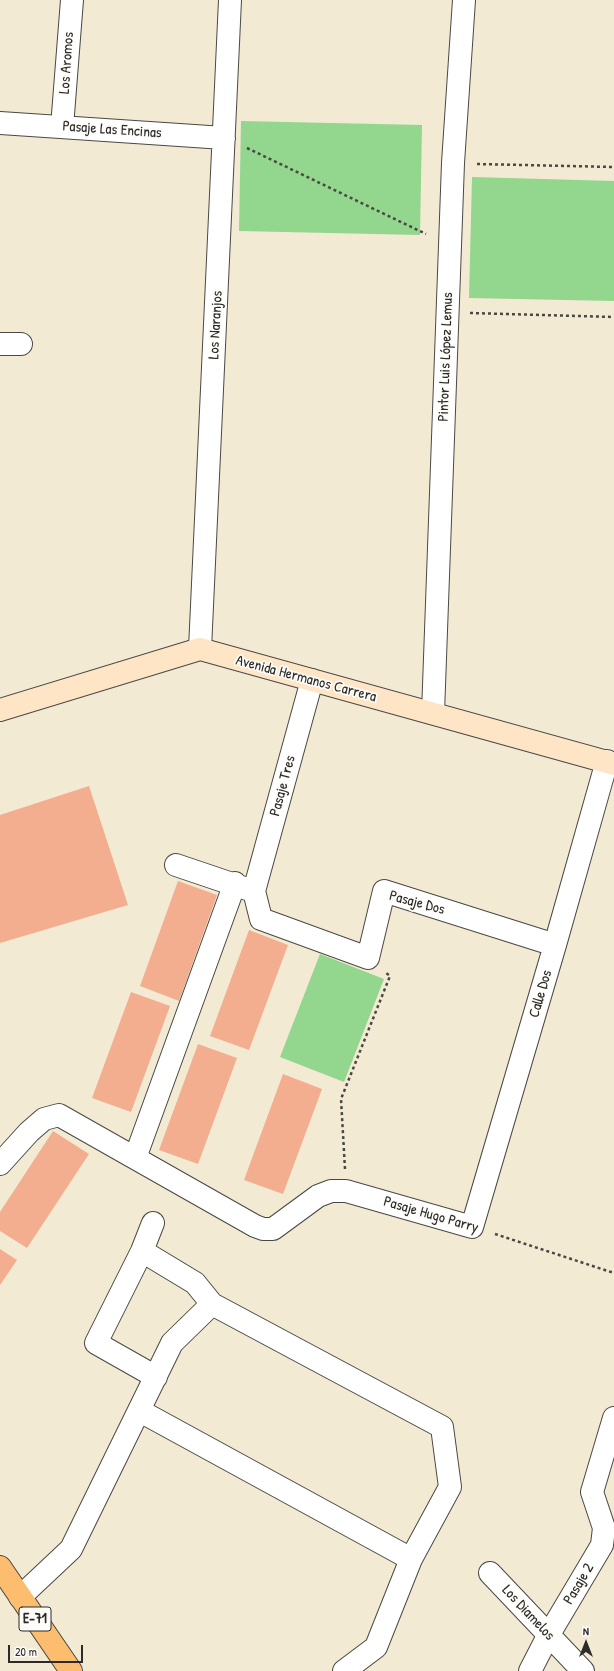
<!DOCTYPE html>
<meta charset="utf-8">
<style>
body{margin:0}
#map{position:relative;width:614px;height:1671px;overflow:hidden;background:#f3ead4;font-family:"Patrick Hand",sans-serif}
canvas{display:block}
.north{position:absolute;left:566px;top:1623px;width:40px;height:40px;-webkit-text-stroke:3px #fdfcf7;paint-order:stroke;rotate:0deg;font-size:11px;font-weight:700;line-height:16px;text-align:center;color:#2b2b2b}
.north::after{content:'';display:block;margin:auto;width:14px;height:18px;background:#2b2b2b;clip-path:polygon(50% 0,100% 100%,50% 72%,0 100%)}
.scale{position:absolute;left:8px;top:1645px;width:75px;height:18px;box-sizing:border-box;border:2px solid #2b2b2b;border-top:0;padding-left:5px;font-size:12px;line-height:14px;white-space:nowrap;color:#2b2b2b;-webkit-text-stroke:3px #fdfcf7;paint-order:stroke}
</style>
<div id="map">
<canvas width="614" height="1671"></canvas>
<div class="north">N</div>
<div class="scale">20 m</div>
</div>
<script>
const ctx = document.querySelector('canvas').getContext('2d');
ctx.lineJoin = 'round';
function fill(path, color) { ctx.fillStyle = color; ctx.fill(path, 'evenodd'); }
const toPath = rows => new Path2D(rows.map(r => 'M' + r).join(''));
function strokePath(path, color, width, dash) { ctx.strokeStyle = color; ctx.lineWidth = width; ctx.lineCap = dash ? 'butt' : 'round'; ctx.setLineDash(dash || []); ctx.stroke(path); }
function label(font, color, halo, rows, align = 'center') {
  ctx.font = font + ' "Patrick Hand",sans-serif'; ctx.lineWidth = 3.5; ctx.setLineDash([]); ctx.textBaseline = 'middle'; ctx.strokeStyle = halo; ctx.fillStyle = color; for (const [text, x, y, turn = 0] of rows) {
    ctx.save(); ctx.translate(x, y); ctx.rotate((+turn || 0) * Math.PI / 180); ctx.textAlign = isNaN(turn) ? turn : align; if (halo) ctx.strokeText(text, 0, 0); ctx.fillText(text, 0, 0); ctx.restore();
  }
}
const green = toPath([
 [241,121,422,125,420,235,239,231],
 [472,177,614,181,614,301,469,298],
 [320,954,384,979,344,1082,280,1057]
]);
const building = toPath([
 [89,786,128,905,0,943,0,815],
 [178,881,217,895,179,1001,140,986],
 [249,930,288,945,249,1050,210,1036],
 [131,992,170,1006,131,1112,92,1098],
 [198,1044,237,1058,198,1164,159,1150],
 [283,1074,322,1089,283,1194,244,1180],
 [53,1131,89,1154,27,1248,0,1231,0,1212],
 [0,1249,17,1260,0,1285]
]);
const path = toPath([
 [247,148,426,234],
 [477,164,614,167],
 [470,313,614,317],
 [345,1169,341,1099,390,976,386,973],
 [495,1234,614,1273]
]);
const street = toPath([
 [0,123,224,138],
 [62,127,72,0],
 [0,344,21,344],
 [200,649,230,0],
 [433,713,453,163,464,0],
 [176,865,247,889],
 [254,891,261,919,368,958,384,891,555,945],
 [254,891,312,680],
 [135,1158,235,883],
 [0,1164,29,1132,44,1119,59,1115,255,1226,263,1229,273,1229,318,1196,331,1191,346,1191,472,1227,555,945,607,761],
 [153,1223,142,1251,96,1343,156,1377],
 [142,1251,195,1283,212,1304],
 [140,1411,411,1559],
 [490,1573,583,1671],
 [20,1597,71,1549,172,1343,212,1304,442,1427,450,1487,411,1559,376,1647,344,1671],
 [530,1671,548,1636,602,1545,604,1528,592,1492,614,1418]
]);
const secondary = toPath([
 [0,710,200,649,614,764]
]);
const primary = toPath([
 [0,1567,71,1671]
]);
const shields = [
 [35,1619,32]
];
const shieldNames = [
 ["E-71",35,1619]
];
const streetNames = [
 ["Los Aromos",67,63,-86],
 ["Pasaje Las Encinas",112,130,4],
 ["Los Naranjos",216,325,-87],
 ["Pintor Luis López Lemus",446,357,-88],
 ["Avenida Hermanos Carrera",306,679,15],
 ["Pasaje Tres",283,786,-75],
 ["Pasaje Dos",417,903,15],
 ["Calle Dos",541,994,-74],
 ["Pasaje Hugo Parry",431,1215,16],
 ["Pasaje 2",579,1584,-59],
 ["Los Diamelos",528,1613,47]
];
fill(green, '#93d68d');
fill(building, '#f2ae8f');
strokePath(street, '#494844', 24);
strokePath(secondary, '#494844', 24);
strokePath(primary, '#494844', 24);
strokePath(path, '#494844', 2.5, [3, 3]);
strokePath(street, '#fff', 22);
strokePath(secondary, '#fee5c5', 22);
strokePath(primary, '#fcbd6f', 22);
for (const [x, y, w] of shields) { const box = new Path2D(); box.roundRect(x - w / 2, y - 12, w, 24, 3); ctx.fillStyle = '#fdfcf7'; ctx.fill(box); strokePath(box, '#2b2b2b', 1); }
label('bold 14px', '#2b2b2b', null, shieldNames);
label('15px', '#2b2b2b', '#fdfcf7', streetNames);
</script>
